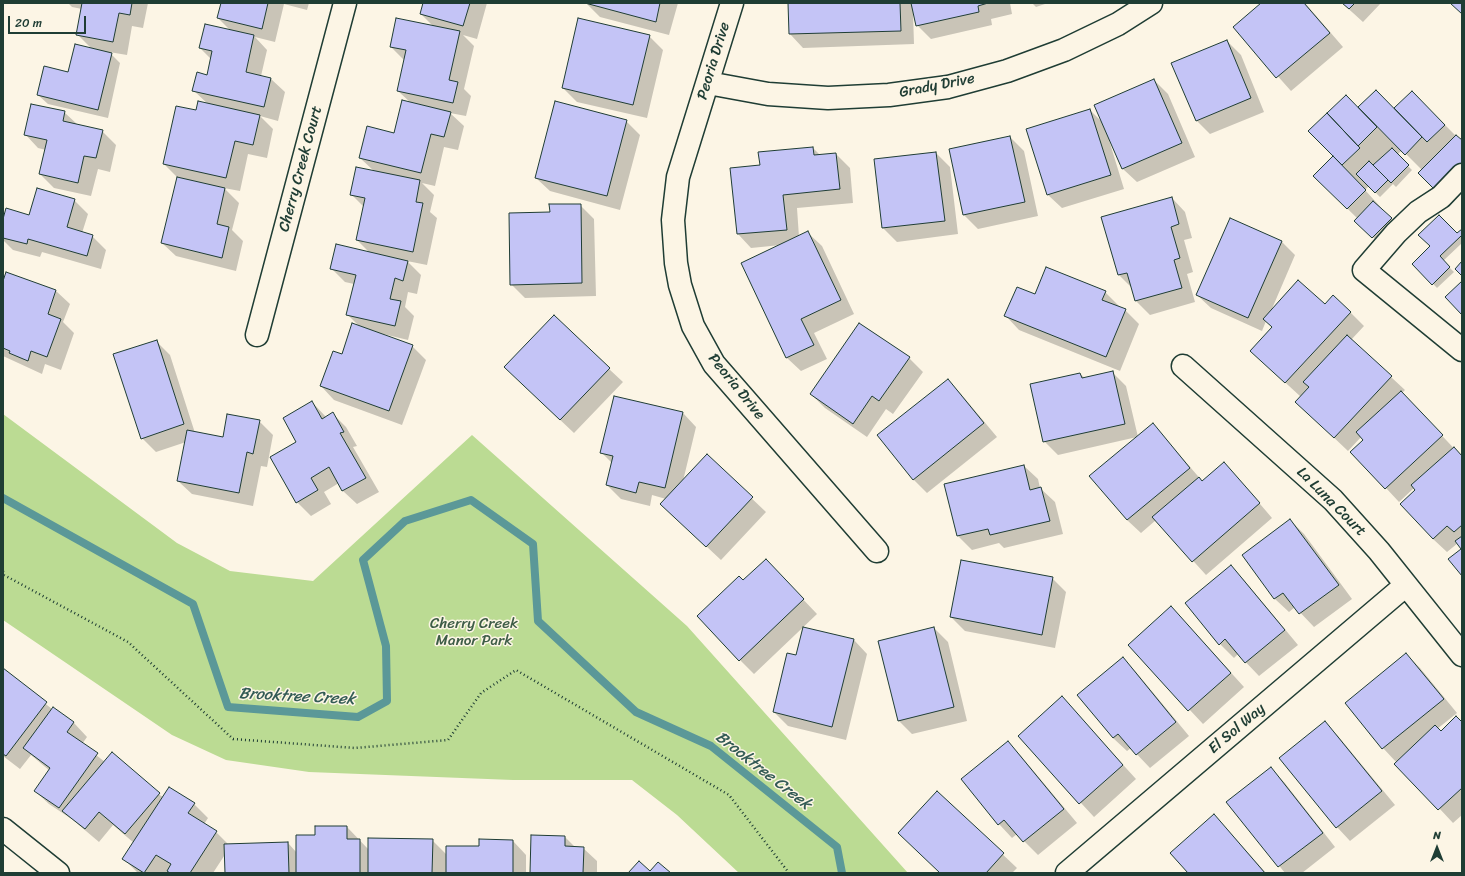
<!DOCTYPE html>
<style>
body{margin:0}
#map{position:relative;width:1465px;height:876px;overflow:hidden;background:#fcf5e5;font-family:Sriracha,sans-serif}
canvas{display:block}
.frame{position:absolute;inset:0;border:4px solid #1f3d34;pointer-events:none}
.north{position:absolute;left:1417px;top:828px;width:40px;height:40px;-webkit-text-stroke:3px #fcf5e5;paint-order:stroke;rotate:0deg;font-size:11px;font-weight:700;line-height:16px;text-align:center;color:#1f3d34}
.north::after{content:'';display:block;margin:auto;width:14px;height:18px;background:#1f3d34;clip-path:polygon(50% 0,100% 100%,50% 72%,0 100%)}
.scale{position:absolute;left:8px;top:16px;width:78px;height:18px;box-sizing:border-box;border:2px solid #1f3d34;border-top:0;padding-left:5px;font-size:12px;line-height:14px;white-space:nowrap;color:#1f3d34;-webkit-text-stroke:3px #fcf5e5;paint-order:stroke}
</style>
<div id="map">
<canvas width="1465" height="876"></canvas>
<div class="frame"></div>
<div class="north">N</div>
<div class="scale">20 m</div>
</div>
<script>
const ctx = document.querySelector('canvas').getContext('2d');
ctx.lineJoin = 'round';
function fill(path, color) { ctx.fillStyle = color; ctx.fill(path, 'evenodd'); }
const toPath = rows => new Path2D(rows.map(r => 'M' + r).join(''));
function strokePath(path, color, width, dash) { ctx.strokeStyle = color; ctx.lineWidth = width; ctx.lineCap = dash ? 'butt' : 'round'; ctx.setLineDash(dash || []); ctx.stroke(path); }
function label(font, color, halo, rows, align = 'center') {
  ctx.font = font + ' Sriracha,sans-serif'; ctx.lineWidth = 3; ctx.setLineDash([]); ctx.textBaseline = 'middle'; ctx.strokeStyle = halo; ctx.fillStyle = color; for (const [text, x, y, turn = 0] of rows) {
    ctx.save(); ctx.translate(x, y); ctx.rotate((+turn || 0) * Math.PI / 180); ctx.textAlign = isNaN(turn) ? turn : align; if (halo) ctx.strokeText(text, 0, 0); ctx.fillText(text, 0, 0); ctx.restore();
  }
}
const green = toPath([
 [3,414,177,543,230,571,313,581,472,435,687,626,908,873,739,873,677,815,632,780,513,780,309,772,226,760,172,735,3,620]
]);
const shadow = toPath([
 [68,3,148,3,143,28,132,26,127,55,109,52,120,63,108,118,48,104,38,95,69,73,92,49,78,35,82,9,72,7],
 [222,3,309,3,307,10,284,4,275,42,255,37,267,50,261,76,271,79,285,92,278,121,260,116,273,129,267,158,248,154,240,191,224,188,239,203,232,230,243,241,236,271,176,256,162,243,178,178,164,164,197,112,208,104,193,90,208,76,211,59,200,48,231,31,218,18],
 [424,3,487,3,477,39,463,35,474,46,464,89,471,96,466,116,450,113,464,126,458,150,444,147,435,186,422,183,434,195,430,212,437,218,427,265,407,261,421,275,417,294,408,292,405,307,414,316,408,340,379,333,379,334,412,346,426,360,402,425,334,400,321,386,360,327,347,314,354,284,345,282,331,268,370,253,357,240,364,207,351,194,374,171,360,158,395,134,411,103,398,91,405,61,391,47,434,27,421,14],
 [586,3,678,3,669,35,600,17],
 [789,3,1010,3,1012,14,991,19,992,25,931,39,917,25,913,13,914,44,803,48,790,34],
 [1032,3,1048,3,1036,7],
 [1263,3,1305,3,1343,47,1291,91,1234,27],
 [1342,3,1381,3,1363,22],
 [649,36,663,50,647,118,577,102,563,88],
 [1227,41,1241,55,1264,112,1210,134,1197,121,1173,64],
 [1154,80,1168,94,1195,157,1137,182,1123,169,1110,139,1109,140,1124,189,1062,208,1048,195,1090,110,1103,123],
 [1376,92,1394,110,1412,92,1462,142,1422,170,1402,150,1397,155,1412,170,1396,187,1393,184,1380,197,1369,186,1365,190,1395,223,1377,241,1356,221,1358,219,1314,176,1334,156,1358,109],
 [64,112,78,125,102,131,116,145,110,172,98,169,91,196,54,188,40,174,46,150,38,148,25,134],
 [626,121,640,135,620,210,550,191,536,178],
 [1010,137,1024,151,1038,216,978,229,964,215,950,150],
 [813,148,821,156,836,154,850,168,853,203,797,208,799,237,808,233,822,246,854,314,814,333,827,359,801,371,787,358,742,264,781,245,751,248,738,234,761,166],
 [936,153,950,167,958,234,897,242,883,228,875,160],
 [1172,198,1185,212,1192,238,1184,240,1193,272,1187,274,1195,302,1150,315,1136,301,1133,289,1119,275,1102,217],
 [74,200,88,214,82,233,92,236,106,250,101,269,42,252,40,257,13,250,3,240,3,222,30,216],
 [580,205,594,219,596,296,525,298,511,284,551,213],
 [1462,230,1462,243,1443,261,1454,272,1437,288,1414,264],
 [1282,242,1295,255,1271,311,1325,306,1350,312,1364,326,1351,340,1405,390,1402,393,1462,457,1462,548,1458,543,1447,552,1433,539,1414,488,1399,502,1386,488,1362,436,1348,451,1310,415,1301,397,1251,351,1273,328,1266,321,1262,331,1211,308,1197,295],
 [7,273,56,291,70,304,63,322,74,333,61,370,45,364,42,374,3,356,3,284],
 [1105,292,1119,306,1118,307,1125,310,1139,324,1120,371,1019,330,1006,316,1036,295],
 [156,341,170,355,195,433,224,438,259,421,273,435,267,467,261,466,253,506,192,494,178,481,186,442,156,452,142,438],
 [909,358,923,372,893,414,886,409,867,437,825,408,811,394],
 [609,369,623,382,574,433,519,381],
 [1112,372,1126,386,1138,437,1153,424,1203,482,1237,477,1272,518,1206,575,1156,520,1141,533,1127,520,1137,437,1058,455,1044,441,1080,374,1085,378],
 [948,380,961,394,997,437,927,493,913,479],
 [312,402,326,417,333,414,346,427,357,446,353,447,379,492,357,504,343,491,339,483,324,492,331,504,311,516,297,502,298,442],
 [683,413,696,427,683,481,707,456,766,512,721,560,661,504,666,499,652,495,650,506,621,499,607,485,613,464,602,453],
 [1024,466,1038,479,1040,488,1055,502,1063,534,1004,548,999,543,972,550,958,536],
 [1290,520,1304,534,1352,599,1314,627,1295,607,1289,612,1275,599,1243,555],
 [1231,567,1244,580,1298,645,1259,676,1238,654,1234,658,1220,644],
 [779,574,817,614,754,674,740,660,743,582],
 [1052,578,1066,592,1055,648,965,631,951,617],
 [1184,621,1244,687,1203,724,1129,645],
 [934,628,948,642,967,721,912,734,899,721],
 [854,640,867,654,846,740,788,726,774,712,797,657],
 [1406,654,1420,668,1457,713,1437,729,1441,732,1462,723,1462,815,1453,823,1383,748],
 [1123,659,1136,672,1189,736,1150,768,1131,748,1127,751,1113,738,1078,695],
 [3,670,52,709,74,723,87,737,82,744,105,762,163,797,194,804,208,818,204,824,216,832,229,845,288,843,297,853,316,836,347,827,369,850,432,840,447,855,513,841,526,855,526,873,226,873,226,853,213,873,171,873,168,870,166,873,138,873,124,859,134,843,113,825,99,842,73,820,49,804,35,791,50,771,31,755,20,769,3,756],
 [1075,712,1136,779,1094,817,1019,736],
 [1324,722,1338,736,1395,805,1350,841,1337,827],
 [1008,742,1021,756,1077,823,1038,855,1017,834,1012,838,999,824],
 [1271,769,1284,782,1335,847,1302,873,1285,873,1228,802],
 [937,792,1017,868,1012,873,941,873],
 [1227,829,1266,873,1189,873],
 [565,837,576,848,583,848,597,861,597,873,532,873]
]);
const stream = toPath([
 [3,498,193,604,228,707,358,717,387,701,386,646,363,560,405,521,471,500,533,544,538,621,636,712,711,746,837,847,842,873]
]);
const building = toPath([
 [82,3,132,3,130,15,119,13,113,42,76,35,82,3],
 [221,3,268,3,262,29,217,18,221,3],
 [423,3,470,3,463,26,420,14,423,3],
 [585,3,660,3,656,22,585,3],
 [788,3,900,3,901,31,789,34,788,3],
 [911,3,988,3,978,6,979,12,916,26,911,3],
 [1261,3,1304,3,1330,33,1276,78,1233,27,1261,3],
 [1342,3,1355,3,1349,9,1342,3],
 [1450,3,1462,3,1462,14,1450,3],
 [396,18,460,31,449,80,458,82,453,103,397,91,406,50,390,47,396,18],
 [578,18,650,35,633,105,562,88,578,18],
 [205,24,254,35,246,72,271,78,264,107,192,91,197,72,207,75,212,51,199,48,205,24],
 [1227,40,1251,98,1196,121,1171,63,1227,40],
 [75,44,112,53,98,110,37,95,44,66,68,72,75,44],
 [1154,79,1182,143,1122,169,1094,105,1154,79],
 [1376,90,1422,137,1405,155,1358,107,1376,90],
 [1412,91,1445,125,1427,142,1394,108,1412,91],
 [1346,95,1377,127,1358,146,1327,113,1346,95],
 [402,100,451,112,444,137,431,134,421,173,359,158,367,126,394,133,402,100],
 [198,101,260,115,253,145,235,141,226,178,163,164,176,106,196,110,198,101],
 [555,101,627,120,607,196,535,178,555,101],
 [31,104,65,111,63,121,103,130,96,158,84,156,78,183,39,174,47,140,24,135,31,104],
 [1090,109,1111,175,1047,195,1026,129,1090,109],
 [1327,113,1360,148,1342,165,1308,131,1327,113],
 [1456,135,1462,140,1462,165,1436,191,1418,173,1456,135],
 [1010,136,1025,202,963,215,949,149,1010,136],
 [813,147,814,155,836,153,840,189,783,195,787,230,737,234,730,168,760,165,758,152,813,147],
 [1392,148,1409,165,1391,183,1373,165,1392,148],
 [936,152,945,221,882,228,874,159,936,152],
 [1333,156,1366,190,1347,209,1313,176,1333,156],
 [1369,161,1388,180,1375,193,1356,174,1369,161],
 [356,167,420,180,416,202,423,203,413,252,356,240,365,198,350,195,356,167],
 [177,177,225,188,217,224,229,227,222,258,161,243,177,177],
 [37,188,75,199,67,227,93,235,87,256,28,239,27,244,3,238,3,219,6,208,29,215,37,188],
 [1172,197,1179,224,1171,227,1180,258,1174,260,1182,288,1135,301,1127,273,1118,275,1101,217,1172,197],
 [1373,201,1392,218,1372,238,1354,221,1373,201],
 [549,204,581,204,582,283,510,285,509,213,550,212,549,204],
 [1439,215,1457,233,1462,229,1462,237,1461,236,1440,256,1450,267,1432,285,1412,264,1430,246,1418,235,1439,215],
 [1230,218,1282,241,1248,318,1196,295,1230,218],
 [808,231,841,300,801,319,814,345,786,358,741,263,808,231],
 [336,244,408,261,403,281,395,278,390,299,401,301,395,326,346,315,356,275,330,269,336,244],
 [1462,261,1462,276,1455,269,1462,261],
 [1046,267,1106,291,1102,300,1126,309,1106,357,1004,316,1017,287,1035,294,1046,267],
 [6,272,56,290,48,314,61,319,47,357,31,351,28,361,9,353,10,351,3,348,3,281,6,272],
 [1298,280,1325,304,1333,295,1351,312,1285,383,1250,351,1272,327,1263,319,1298,280],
 [1462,281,1462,315,1445,297,1462,281],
 [554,315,610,368,560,420,504,367,554,315],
 [352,323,413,345,389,411,320,386,333,351,342,354,352,323],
 [859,323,910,357,879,401,872,396,853,424,810,394,859,323],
 [1347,335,1392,376,1334,438,1295,402,1309,387,1303,382,1347,335],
 [157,340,184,424,141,439,113,354,157,340],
 [1113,371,1125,424,1043,442,1030,384,1080,373,1082,378,1113,371],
 [948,379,984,423,913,480,877,435,948,379],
 [1401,391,1443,435,1385,489,1350,452,1363,440,1356,432,1401,391],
 [614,396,683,412,665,488,639,482,636,493,606,485,613,456,600,453,614,396],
 [312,401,322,419,333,412,344,432,340,433,366,478,342,491,329,467,311,478,318,490,296,503,270,457,296,442,283,418,312,401],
 [227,414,260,420,253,454,247,452,239,493,177,481,187,430,223,437,227,414],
 [1153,423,1190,468,1127,520,1089,476,1153,423],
 [1454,447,1462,456,1462,525,1454,532,1447,526,1433,539,1400,504,1415,490,1411,485,1454,447],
 [707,454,753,497,706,547,660,504,707,454],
 [1224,462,1260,503,1192,562,1152,517,1199,477,1202,481,1224,462],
 [1024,465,1030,490,1041,487,1050,521,990,535,988,529,957,536,944,484,1024,465],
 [1290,519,1339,585,1299,614,1283,593,1274,599,1242,555,1290,519],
 [1462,536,1462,576,1448,559,1461,549,1455,541,1462,536],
 [766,559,804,599,739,661,697,616,739,576,743,580,766,559],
 [961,560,1053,577,1042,635,950,617,961,560],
 [1231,565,1285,630,1245,663,1225,639,1219,645,1185,603,1231,565],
 [1171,606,1231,673,1188,711,1128,645,1171,606],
 [803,627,854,639,832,727,773,712,787,653,796,655,803,627],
 [934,627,954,707,898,721,878,641,934,627],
 [1406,653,1444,699,1382,749,1345,703,1406,653],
 [1123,657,1176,722,1136,755,1118,734,1113,738,1077,695,1123,657],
 [3,668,47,702,6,756,3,754,3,668],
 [1062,696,1123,765,1079,804,1018,736,1062,696],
 [53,707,74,722,67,732,98,753,59,808,34,791,50,768,23,748,53,707],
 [1456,716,1462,722,1462,788,1438,810,1394,764,1435,725,1441,731,1456,716],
 [1325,721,1382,791,1336,828,1279,758,1325,721],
 [1008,741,1064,809,1023,842,1004,820,998,825,961,779,1008,741],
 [112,752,160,793,125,834,99,812,85,829,62,811,112,752],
 [1271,767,1323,833,1278,867,1226,802,1271,767],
 [169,787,195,803,188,813,217,831,190,873,170,873,167,871,171,864,156,855,144,873,122,859,169,787],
 [937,791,1004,853,986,873,940,873,898,833,937,791],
 [1214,814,1265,873,1188,873,1170,853,1214,814],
 [315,826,347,826,347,839,360,839,360,873,296,873,296,835,315,835,315,826],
 [531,835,565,836,565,846,584,847,583,873,530,873,531,835],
 [368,838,433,839,432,873,368,873,368,838],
 [479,839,513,840,513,873,446,873,446,846,479,846,479,839],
 [288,842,289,873,225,873,224,844,288,842],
 [639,861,650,871,658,862,671,873,628,873,639,861]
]);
const path = toPath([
 [3,571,4,575,128,642,233,739,355,748,448,740,481,693,516,670,729,795,789,873]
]);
const minor = toPath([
 [732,3,678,177,673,220,676,263,680,285,693,326,714,364,877,551],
 [708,83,768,94,828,98,889,95,948,87,1007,71,1064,50,1118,24,1151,3],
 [1462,175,1441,197,1418,212,1396,233,1364,270,1462,350],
 [257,335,345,3],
 [1183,366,1333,500,1379,551,1462,655],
 [3,829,58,873],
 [1067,873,1406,585]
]);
const streetNames = [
 ["Peoria Drive",714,61,-73],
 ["Grady Drive",937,86,-11],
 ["Cherry Creek Court",301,169,-75],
 ["Peoria Drive",736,387,51],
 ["La Luna Court",1331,502,45],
 ["El Sol Way",1237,729,-40]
];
const parkNames = [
 ["Cherry Creek",474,624],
 ["Manor Park",474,641]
];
const waterNames = [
 ["Brooktree Creek",297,697,3],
 ["Brooktree Creek",763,771,38]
];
fill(green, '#bbdb93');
fill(shadow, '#0003');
strokePath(stream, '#5b9898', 8);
fill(building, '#c4c4f6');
strokePath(building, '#1f3d34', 1);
strokePath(minor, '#1f3d34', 25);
strokePath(path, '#1f3d34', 2.5, [1, 3]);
strokePath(minor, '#fcf5e5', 22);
label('15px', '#1f3d34', '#fcf5e5', streetNames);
label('15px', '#3e5d47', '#fcf5e5', parkNames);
label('italic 16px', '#335b55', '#fcf5e5', waterNames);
</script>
